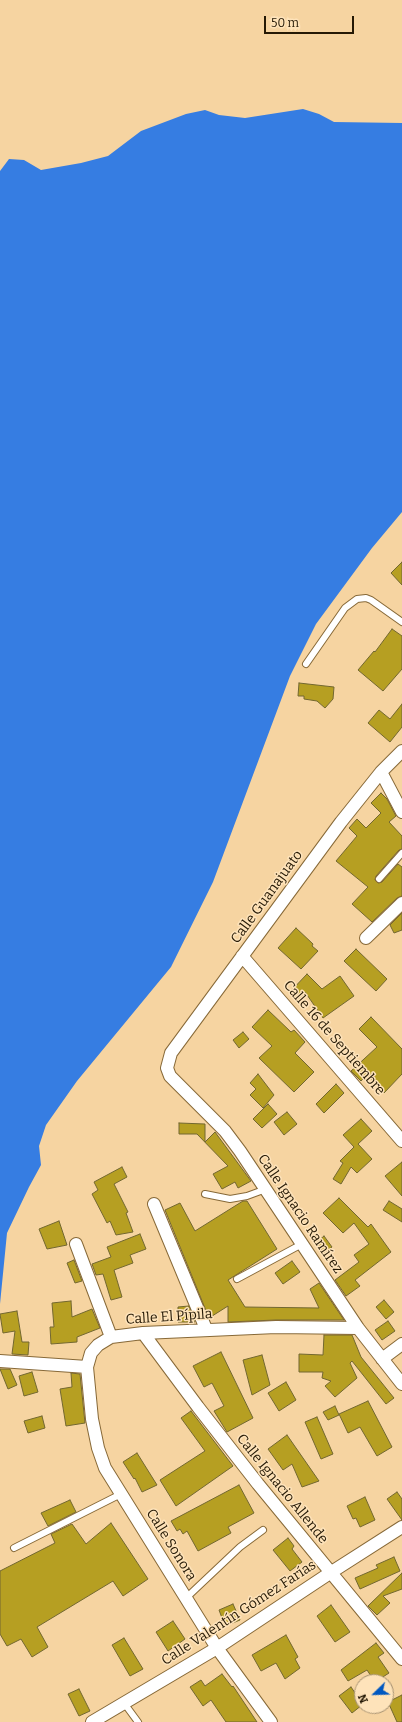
<!DOCTYPE html>
<meta charset="utf-8">
<style>
body{margin:0}
#map{position:relative;width:402px;height:1722px;overflow:hidden;background:#f6d4a1;font-family:Bitter,serif}
canvas{display:block}
.north{position:absolute;left:354px;top:1674px;width:40px;height:40px;box-sizing:border-box;background:#fee3ba;border:1px solid #a79272;border-radius:50%;rotate:247deg;font-size:11px;font-weight:700;line-height:16px;text-align:center;color:#251905}
.north::after{content:'';display:block;margin:auto;width:14px;height:18px;background:#0058c1;clip-path:polygon(50% 0,100% 100%,50% 72%,0 100%)}
.scale{position:absolute;left:264px;top:16px;width:90px;height:18px;box-sizing:border-box;border:2px solid #251905;border-top:0;padding-left:5px;font-size:12px;line-height:14px;white-space:nowrap;color:#251905;-webkit-text-stroke:3px #fee3ba;paint-order:stroke}
</style>
<div id="map">
<canvas width="402" height="1722"></canvas>
<div class="north">N</div>
<div class="scale">50 m</div>
</div>
<script>
const ctx = document.querySelector('canvas').getContext('2d');
ctx.lineJoin = 'round';
function fill(path, color) { ctx.fillStyle = color; ctx.fill(path, 'evenodd'); }
const toPath = rows => new Path2D(rows.map(r => 'M' + r).join(''));
function strokePath(path, color, width, dash) { ctx.strokeStyle = color; ctx.lineWidth = width; ctx.lineCap = dash ? 'butt' : 'round'; ctx.setLineDash(dash || []); ctx.stroke(path); }
function label(font, color, halo, rows, align = 'center') {
  ctx.font = font + ' Bitter,serif'; ctx.lineWidth = 3; ctx.setLineDash([]); ctx.textBaseline = 'middle'; ctx.strokeStyle = halo; ctx.fillStyle = color; for (const [text, x, y, turn = 0] of rows) {
    ctx.save(); ctx.translate(x, y); ctx.rotate((+turn || 0) * Math.PI / 180); ctx.textAlign = isNaN(turn) ? turn : align; if (halo) ctx.strokeText(text, 0, 0); ctx.fillText(text, 0, 0); ctx.restore();
  }
}
const water = toPath([
 [303,109,319,114,334,122,402,123,402,512,372,548,316,624,290,676,213,882,171,967,77,1081,46,1125,39,1146,41,1165,29,1187,7,1233,0,1304,0,171,9,159,24,160,41,170,81,163,108,156,141,131,186,114,205,110,219,115,245,118]
]);
const building = toPath([
 [402,562,402,585,391,573,402,562],
 [392,629,402,636,402,669,383,691,358,670,374,651,375,652,392,629],
 [299,683,334,687,333,699,325,708,317,701,304,699,304,696,298,696,299,683],
 [402,704,402,727,390,742,368,723,379,710,390,719,402,704],
 [381,793,387,799,396,816,389,822,402,836,402,849,399,850,376,876,375,880,378,883,382,882,398,864,402,867,402,896,397,898,372,922,352,904,368,887,336,861,357,836,349,828,357,819,366,828,381,813,371,803,381,793],
 [402,913,402,930,394,933,390,925,402,913],
 [296,928,313,944,312,946,318,951,301,969,278,948,296,928],
 [356,949,387,979,376,991,344,961,356,949],
 [307,974,322,989,340,976,354,996,323,1018,305,992,299,999,290,992,307,974],
 [268,1010,291,1032,294,1030,305,1042,295,1053,314,1072,294,1092,259,1058,272,1046,252,1027,268,1010],
 [371,1017,402,1049,402,1074,384,1093,367,1075,361,1081,351,1071,377,1047,359,1029,371,1017],
 [243,1032,249,1039,239,1048,233,1040,243,1032],
 [258,1074,274,1095,263,1108,250,1095,256,1089,250,1083,258,1074],
 [336,1084,344,1093,324,1113,316,1104,336,1084],
 [268,1104,277,1114,262,1128,253,1119,268,1104],
 [287,1112,297,1124,284,1135,274,1122,287,1112],
 [361,1119,372,1131,358,1144,372,1159,357,1173,351,1167,341,1184,333,1179,343,1163,340,1161,354,1147,343,1135,361,1119],
 [179,1123,205,1124,205,1142,215,1132,251,1181,238,1188,235,1182,222,1189,213,1174,228,1166,197,1134,179,1134,179,1123],
 [402,1162,402,1196,385,1176,402,1162],
 [122,1167,127,1177,114,1184,128,1212,126,1213,133,1232,116,1235,110,1221,107,1223,92,1194,98,1190,94,1182,122,1167],
 [339,1198,368,1227,371,1224,391,1252,355,1280,360,1286,346,1296,335,1280,359,1262,354,1255,369,1244,354,1223,343,1233,323,1213,339,1198],
 [243,1201,247,1201,277,1249,228,1280,245,1307,319,1308,310,1289,319,1283,344,1320,276,1320,228,1322,228,1306,209,1318,165,1210,180,1203,195,1231,243,1201],
 [389,1201,402,1209,402,1222,383,1210,389,1201],
 [59,1221,67,1245,47,1249,39,1229,59,1221],
 [140,1234,146,1249,130,1255,133,1263,114,1270,122,1297,111,1300,103,1274,96,1275,92,1264,111,1257,107,1247,140,1234],
 [324,1236,332,1247,324,1253,316,1243,324,1236],
 [74,1260,82,1281,75,1283,67,1263,74,1260],
 [292,1261,300,1272,283,1284,275,1273,292,1261],
 [384,1300,394,1312,386,1319,376,1307,384,1300],
 [71,1301,72,1317,92,1309,100,1328,77,1337,77,1342,51,1344,50,1327,54,1327,52,1303,71,1301],
 [189,1306,195,1322,178,1322,178,1307,189,1306],
 [17,1311,22,1342,29,1342,28,1355,12,1354,15,1331,3,1333,0,1314,17,1311],
 [388,1321,395,1331,382,1340,375,1330,388,1321],
 [324,1335,352,1335,361,1357,394,1398,386,1404,352,1361,350,1363,357,1378,335,1397,325,1386,331,1381,322,1378,323,1372,299,1372,299,1354,323,1355,324,1335],
 [221,1352,253,1418,227,1432,214,1411,224,1406,212,1383,204,1387,193,1366,221,1352],
 [262,1355,270,1385,252,1395,243,1360,262,1355],
 [0,1369,10,1369,17,1385,8,1389,0,1369],
 [32,1372,38,1392,24,1396,19,1376,32,1372],
 [71,1373,80,1374,85,1423,66,1426,60,1389,72,1387,71,1373],
 [286,1382,296,1400,279,1411,268,1393,286,1382],
 [368,1401,392,1447,377,1456,360,1427,348,1433,339,1414,368,1401],
 [335,1406,339,1415,328,1420,323,1412,335,1406],
 [191,1411,233,1466,176,1506,160,1480,205,1451,181,1418,191,1411],
 [42,1416,45,1428,28,1433,24,1421,42,1416],
 [317,1417,333,1454,321,1459,305,1422,317,1417],
 [287,1435,319,1481,302,1487,292,1464,283,1470,268,1449,287,1435],
 [137,1453,157,1485,142,1492,135,1478,134,1479,123,1462,137,1453],
 [239,1485,254,1513,228,1527,231,1533,198,1551,187,1531,183,1534,180,1529,177,1531,171,1521,239,1485],
 [397,1492,402,1499,402,1520,387,1499,397,1492],
 [365,1497,375,1520,360,1527,356,1518,353,1519,347,1506,365,1497],
 [70,1500,76,1512,48,1526,41,1513,70,1500],
 [111,1523,148,1579,123,1596,113,1581,37,1627,48,1647,32,1657,21,1639,7,1646,0,1634,0,1571,55,1543,51,1534,72,1524,86,1544,111,1523],
 [288,1538,294,1546,292,1549,302,1562,290,1571,273,1550,288,1538],
 [394,1557,400,1571,360,1589,355,1578,378,1568,376,1565,394,1557],
 [402,1573,402,1589,383,1596,390,1603,377,1615,368,1606,402,1573],
 [233,1604,240,1620,225,1626,219,1610,233,1604],
 [331,1605,350,1632,335,1642,317,1616,331,1605],
 [173,1621,185,1639,168,1651,156,1632,173,1621],
 [286,1635,298,1657,295,1659,300,1668,285,1679,276,1663,261,1671,252,1655,286,1635],
 [124,1638,143,1669,130,1676,112,1645,124,1638],
 [376,1643,384,1653,378,1657,389,1673,375,1682,367,1670,348,1681,341,1670,376,1643],
 [222,1674,232,1687,233,1686,257,1722,226,1722,211,1700,203,1706,190,1687,201,1680,205,1686,222,1674],
 [351,1687,362,1703,362,1705,352,1713,339,1696,351,1687],
 [79,1689,90,1711,79,1716,68,1694,79,1689],
 [402,1695,402,1722,397,1722,388,1702,402,1695]
]);
const service = toPath([
 [306,664,345,608,357,599,366,598,371,600,402,622],
 [379,879,402,853],
 [205,1194,230,1199,247,1196,266,1189],
 [237,1279,302,1244],
 [14,1548,121,1494],
 [186,1598,240,1547,263,1530],
 [124,1703,138,1722]
]);
const minor = toPath([
 [402,751,381,772,341,822,171,1053,167,1068,170,1076,225,1131,240,1151,358,1328,402,1384],
 [381,772,402,812],
 [366,938,402,903],
 [242,956,402,1141],
 [154,1204,206,1329],
 [76,1244,111,1337],
 [143,1333,198,1407,258,1484,402,1659],
 [382,1359,402,1344],
 [0,1361,87,1367],
 [92,1722,217,1648,330,1573,402,1527],
 [271,1722,217,1648,105,1468,98,1448,92,1419,87,1367,91,1353,98,1345,111,1337,143,1333,276,1327,358,1328]
]);
const streetNames = [
 ["Calle Guanajuato",267,897,-54],
 ["Calle 16 de Septiembre",334,1038,49],
 ["Calle Ignacio Ramírez",300,1214,56],
 ["Calle El Pípila",169,1317,-4],
 ["Calle Ignacio Allende",282,1489,51],
 ["Calle Sonora",171,1545,58],
 ["Calle Valentín Gómez Farías",239,1613,-33]
];
fill(water, '#367de2');
fill(building, '#b69f22');
strokePath(building, '#726730', 1);
strokePath(service, '#876938', 8);
strokePath(minor, '#876938', 14);
strokePath(service, '#fff', 6);
strokePath(minor, '#fff', 12);
label('14px', '#251905', '#fee3ba', streetNames);
</script>
